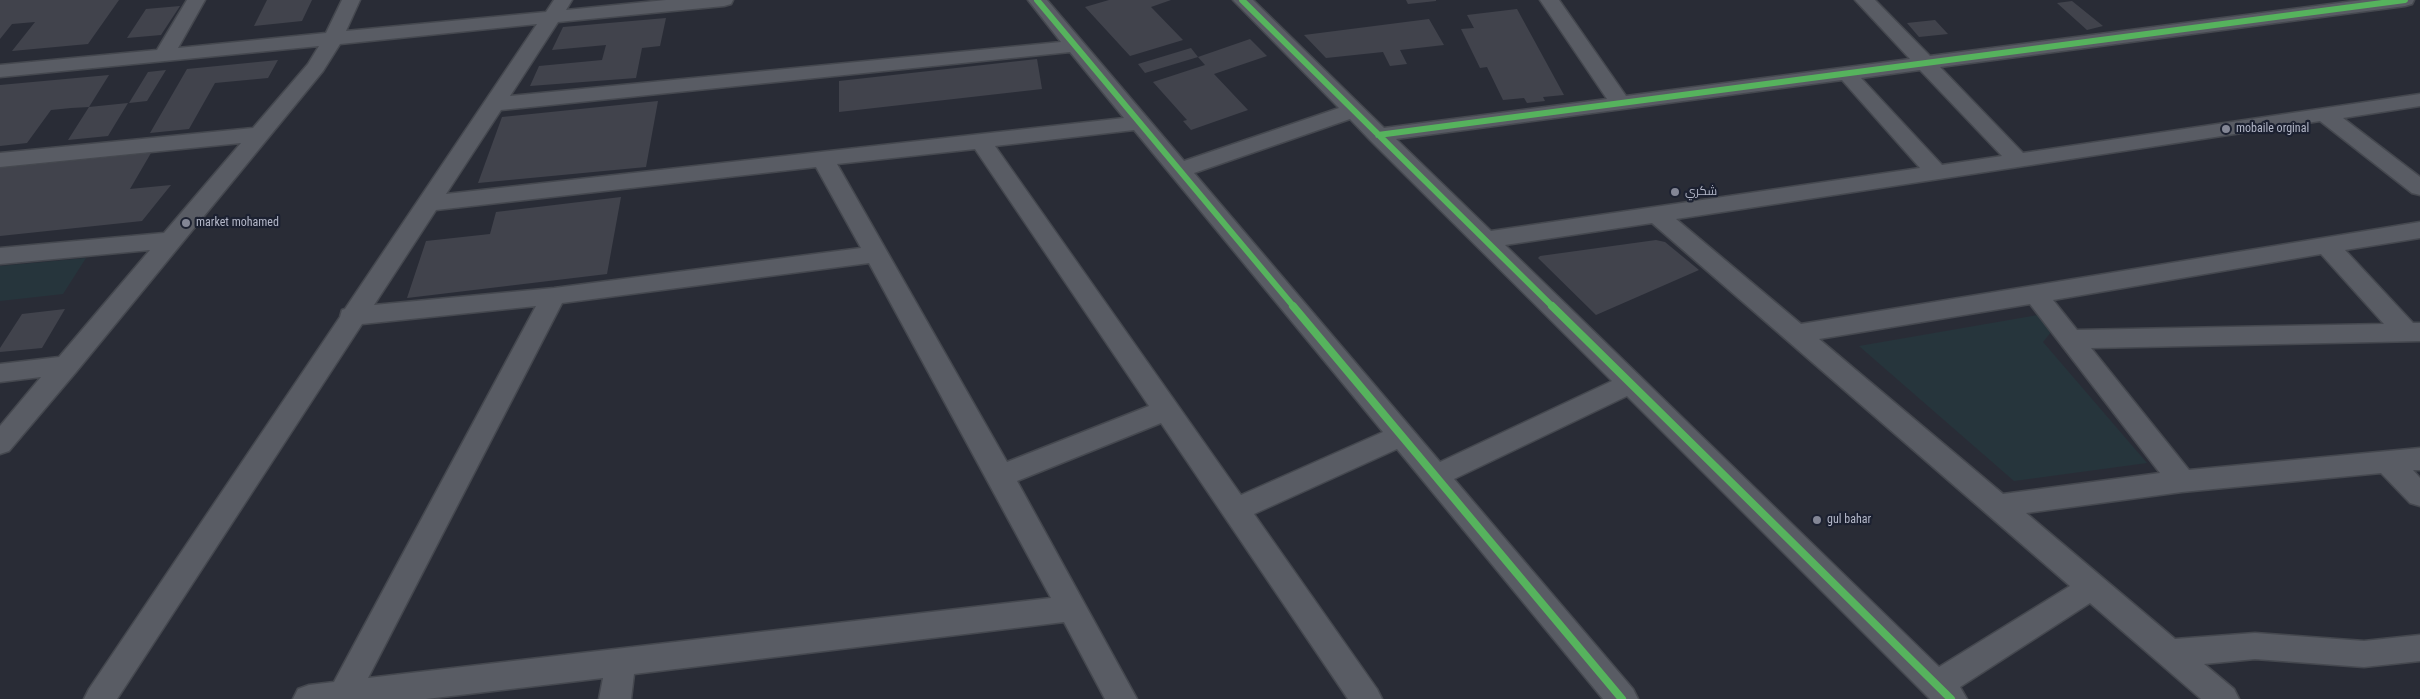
<!DOCTYPE html>
<meta charset="utf-8">
<style>
body{margin:0}
canvas{display:block;background:#292c36}
</style>
<canvas width="2420" height="699"></canvas>
<script>
const ctx = document.querySelector('canvas').getContext('2d');
ctx.lineJoin = 'round';
function fill(path, color) { ctx.fillStyle = color; ctx.fill(path, 'evenodd'); }
const toPath = rows => new Path2D(rows.map(r => 'M' + r).join(''));
function strokePath(path, color, width, dash) { ctx.strokeStyle = color; ctx.lineWidth = width; ctx.lineCap = dash ? 'butt' : 'round'; ctx.setLineDash(dash || []); ctx.stroke(path); }
function label(font, color, halo, rows, align = 'center') {
  ctx.font = font + ' "Roboto Condensed",Cairo,sans-serif'; ctx.lineWidth = 4.5; ctx.setLineDash([]); ctx.textBaseline = 'middle'; ctx.strokeStyle = halo; ctx.fillStyle = color; for (const [text, x, y, turn = 0] of rows) {
    ctx.save(); ctx.translate(x, y); ctx.rotate((+turn || 0) * Math.PI / 180); ctx.textAlign = isNaN(turn) ? turn : align; if (halo) ctx.strokeText(text, 0, 0); ctx.fillText(text, 0, 0); ctx.restore();
  }
}
const green = toPath([
 [86,258,63,294,0,301,0,266],
 [2038,315,2051,332,2043,342,2147,463,2014,481,1859,346]
]);
const building = toPath([
 [0,0,119,0,88,44,12,51,35,22,12,24,0,39],
 [267,0,312,0,302,21,254,26],
 [1109,0,1171,0,1151,7,1183,40,1130,56,1085,7],
 [1406,0,1436,0,1436,1,1408,4],
 [2072,1,2103,26,2087,30,2057,3],
 [180,6,161,35,127,38,146,9],
 [1517,9,1546,62,1564,95,1543,97,1545,101,1527,103,1524,98,1503,100,1487,67,1480,68,1461,29,1474,28,1467,15],
 [666,18,660,46,642,48,636,78,530,86,539,66,602,60,606,45,552,50,563,27],
 [1429,19,1444,45,1400,50,1407,64,1390,66,1383,52,1326,58,1304,35],
 [1935,20,1948,34,1919,37,1907,23],
 [1250,39,1267,56,1214,74,1248,110,1191,130,1183,121,1187,120,1153,82,1205,65,1198,57],
 [1191,48,1198,57,1145,73,1138,64],
 [1037,59,1042,89,839,112,839,81],
 [278,60,268,78,215,83,189,129,150,133,187,69],
 [166,70,147,101,129,103,148,72],
 [109,75,89,107,128,103,108,136,68,140,89,107,71,108,51,110,27,143,0,146,0,85],
 [658,101,646,167,478,183,502,117],
 [151,153,130,189,171,185,142,221,0,236,0,168],
 [621,197,607,274,407,298,426,241,490,234,496,212],
 [1656,240,1665,242,1699,270,1596,315,1538,258,1540,256],
 [65,309,42,348,0,352,0,348,22,314]
]);
const minor = toPath([
 [187,0,205,0,178,48,326,33,342,0,360,0,346,31,546,12,554,0,572,0,566,10,666,0,733,0,731,4,724,6,558,22,510,96,1061,42,1028,0,1047,0,1184,161,1339,108,1233,0,1253,0,1384,128,1607,99,1540,0,1559,0,1626,96,1910,59,1855,0,1875,0,1930,56,2362,0,2414,0,2412,4,2405,6,1940,67,2023,153,2420,94,2420,106,2343,118,2420,177,2420,195,2412,193,2320,121,1676,219,1801,324,2420,222,2420,238,2345,250,2413,323,2420,323,2420,341,2091,348,2189,470,2420,448,2420,470,2413,470,2420,478,2420,506,2410,503,2381,473,2182,492,2026,513,2175,639,2255,633,2364,641,2420,635,2420,661,2364,667,2255,659,2204,664,2234,689,2239,699,2201,699,2090,603,1960,687,1967,699,1930,699,1627,396,1454,479,1633,689,1638,699,1603,699,1397,449,1254,514,1377,689,1382,699,1348,699,1161,423,1017,481,1137,699,1105,699,1064,622,634,674,631,699,599,699,603,678,426,699,293,699,298,689,309,685,334,682,536,306,362,324,117,699,84,699,89,689,340,317,342,310,345,309,537,24,340,44,323,71,76,372,9,451,0,454,0,426,41,377,0,382,0,364,59,357,150,250,0,264,0,248,164,233,241,143,0,167,0,153,253,128,308,64,319,46,0,77,0,65,157,50,187,0],
 [1070,52,1124,118,446,194,501,110,1070,52],
 [1920,70,2002,156,1942,165,1861,78,1920,70],
 [1842,80,1920,168,1491,231,1396,139,1842,80],
 [1350,119,1370,140,1612,381,1440,462,1194,173,1350,119],
 [1134,130,1383,432,1241,495,995,146,1134,130],
 [975,149,1149,406,1007,462,837,164,975,149],
 [816,167,861,248,554,288,374,305,436,210,816,167],
 [1652,223,2070,586,1939,667,1505,245,1652,223],
 [2321,254,2384,324,2077,330,2053,300,2321,254],
 [869,263,1051,598,368,678,562,303,869,263],
 [2030,304,2160,473,2003,494,1819,339,2030,304]
]);
const cyclewayFar1 = toPath([
 [1037,0,1294,307],
 [1242,0,1553,307],
 [1378,135,2405,0]
]);
const cycleway = toPath([
 [1293,306,1622,699],
 [1552,306,1951,699]
]);
const markers = [
 [2226,129,5,"#838695"],
 [1675,192,5,"#838695"],
 [186,223,5,"#838695"],
 [1817,520,5,"#838695"]
];
const poiNames = [
 ["mobaile orginal",2236,129],
 ["شكري",1685,192],
 ["market mohamed",196,223],
 ["gul bahar",1827,520]
];
fill(green, '#26353c');
fill(building, '#41434c');
strokePath(minor, '#45484f', 3);
fill(minor, '#595c64');
strokePath(cyclewayFar1, '#56b35d', 6);
strokePath(cycleway, '#56b35d', 8);
for (const [x, y, r, color] of markers) { const dot = new Path2D(); dot.arc(x, y, r, 0, 2 * Math.PI); ctx.fillStyle = color; ctx.fill(dot); strokePath(dot, '#1c2131', 2); }
label('12px', '#b3b7c8', '#1c2131', poiNames, 'left');
</script>
